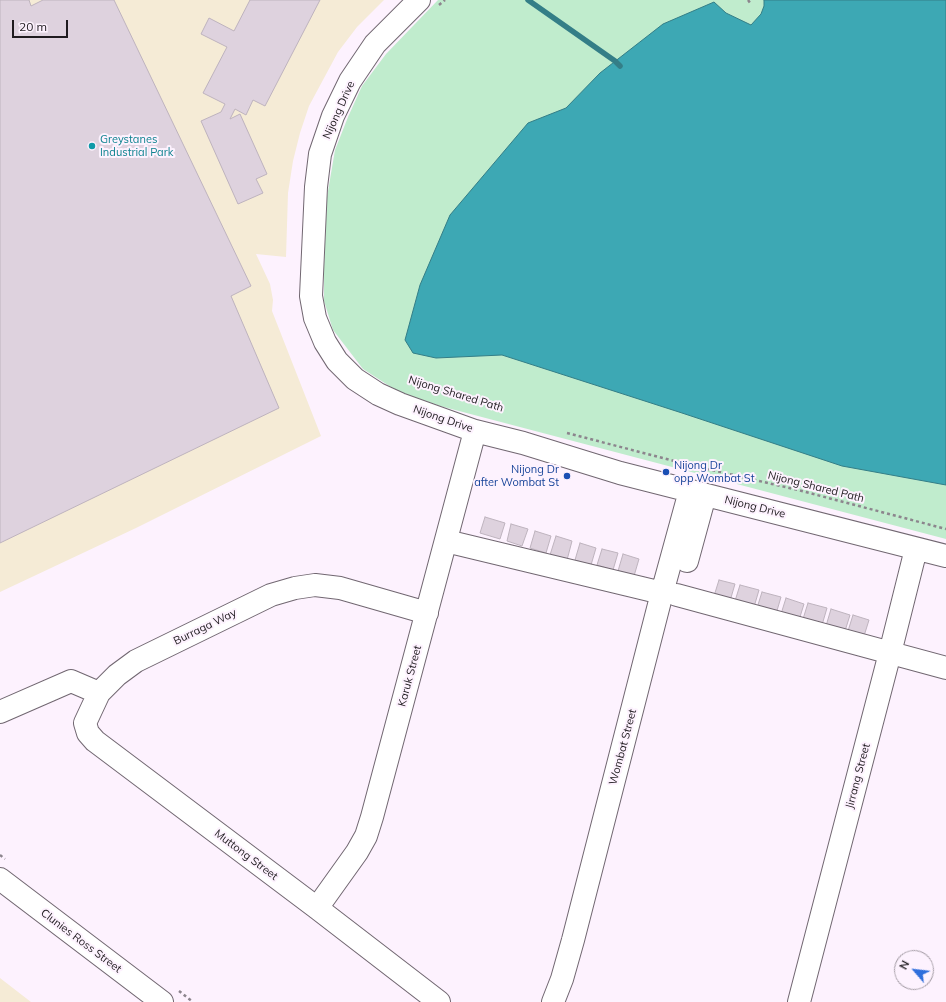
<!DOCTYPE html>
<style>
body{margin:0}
#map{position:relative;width:946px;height:1002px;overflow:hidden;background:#fdf2fe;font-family:Mulish,sans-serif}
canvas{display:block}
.north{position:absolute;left:894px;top:950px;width:40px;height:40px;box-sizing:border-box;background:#fdf2fe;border:1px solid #a49ca5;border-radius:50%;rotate:298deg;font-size:11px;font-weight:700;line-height:16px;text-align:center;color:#1f1b1f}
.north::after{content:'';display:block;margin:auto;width:14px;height:18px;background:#2f6fdc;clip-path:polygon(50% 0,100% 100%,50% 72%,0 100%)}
.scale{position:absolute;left:12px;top:20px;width:56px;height:18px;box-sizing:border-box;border:2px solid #1f1b1f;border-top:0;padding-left:5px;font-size:12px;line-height:14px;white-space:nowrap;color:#1f1b1f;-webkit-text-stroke:3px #fdf2fe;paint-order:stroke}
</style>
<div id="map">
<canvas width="946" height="1002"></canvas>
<div class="north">N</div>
<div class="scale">20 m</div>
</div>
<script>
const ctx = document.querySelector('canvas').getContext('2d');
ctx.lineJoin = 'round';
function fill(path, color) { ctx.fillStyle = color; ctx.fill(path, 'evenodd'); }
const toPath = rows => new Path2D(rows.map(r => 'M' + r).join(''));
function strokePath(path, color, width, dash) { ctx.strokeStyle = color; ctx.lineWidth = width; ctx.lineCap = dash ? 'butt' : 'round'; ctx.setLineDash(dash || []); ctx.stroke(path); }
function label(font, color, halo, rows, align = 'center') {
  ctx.font = font + ' Mulish,sans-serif'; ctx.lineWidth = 4; ctx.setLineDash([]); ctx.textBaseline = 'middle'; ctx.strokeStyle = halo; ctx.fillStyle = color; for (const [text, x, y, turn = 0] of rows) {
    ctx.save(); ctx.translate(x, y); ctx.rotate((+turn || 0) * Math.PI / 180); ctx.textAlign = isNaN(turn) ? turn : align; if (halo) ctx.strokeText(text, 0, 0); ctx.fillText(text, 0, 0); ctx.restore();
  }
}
const industrial = toPath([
 [0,0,384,0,357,27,338,52,309,106,300,133,293,161,288,193,286,257,256,254,270,284,273,300,272,311,321,436,136,528,0,592],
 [0,978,31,1002,0,1002]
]);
const green = toPath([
 [438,0,946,0,946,539,440,406,397,391,363,369,333,330,324,301,324,267,327,197,335,150,348,117,362,86,386,54]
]);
const water = toPath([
 [764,0,946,0,946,485,842,466,682,413,502,355,436,358,413,353,405,340,420,285,450,215,528,123,566,108,600,73,663,24,714,2,726,13,751,25,761,14,764,6,764,0]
]);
const stream = toPath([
 [528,0,615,61,620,66]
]);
const building = toPath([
 [0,0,29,0,31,6,43,0,114,0,251,286,231,296,279,408,0,543,0,0],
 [250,0,320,0,265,106,253,100,246,115,235,109,230,119,240,114,267,174,256,179,263,193,238,204,201,121,221,112,225,104,203,93,227,47,201,34,209,18,234,31,250,0],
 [485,517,505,523,500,539,480,533,485,517],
 [511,524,528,529,522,546,507,541,511,524],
 [535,531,551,536,546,553,530,548,535,531],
 [556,536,572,541,567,560,550,555,556,536],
 [580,543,596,548,591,565,575,560,580,543],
 [602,549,618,553,613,570,597,565,602,549],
 [623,554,639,559,634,576,618,571,623,554],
 [719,580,735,584,730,601,714,596,719,580],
 [740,585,759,590,754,607,735,601,740,585],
 [762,592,781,597,776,614,757,608,762,592],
 [786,598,804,604,799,620,781,614,786,598],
 [808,603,827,608,822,625,803,619,808,603],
 [831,609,850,615,845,631,826,626,831,609],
 [853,615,869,620,864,636,848,631,853,615]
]);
const path = toPath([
 [748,0,751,4],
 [439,5,445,0],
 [567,433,682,463,798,490,946,529],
 [0,855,5,859],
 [179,991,193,1002]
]);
const minor = toPath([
 [419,0,375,44,350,81,333,116,320,154,316,187,311,296,315,318,325,342,337,361,355,379,378,394,400,404,475,431,523,443,620,473,946,556],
 [446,541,662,593],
 [687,561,705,495],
 [677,595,946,668],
 [99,693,85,723,88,733,95,741,317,908,439,1002],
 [0,712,71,681,99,693,117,675,136,661,271,595,295,588,315,585,340,588,427,613],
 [0,879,162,1002],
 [317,908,357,852,366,836,372,817,475,431],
 [553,1002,562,979,573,940,662,593,690,491],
 [799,1002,890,653,916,549]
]);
const markers = [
 [92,146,4,"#0f9aa8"],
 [666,472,4,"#1a4fb4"],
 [567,476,4,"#1a4fb4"]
];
const streetNames = [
 ["Nijong Drive",339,110,-66],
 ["Nijong Shared Path",456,394,17],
 ["Nijong Drive",443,419,19],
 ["Nijong Shared Path",816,487,14],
 ["Nijong Drive",755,507,14],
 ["Burraga Way",205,627,-26],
 ["Karuk Street",410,676,-75],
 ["Wombat Street",623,747,-75],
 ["Jirrang Street",858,776,-75],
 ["Muttong Street",246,855,37],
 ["Clunies Ross Street",81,941,37]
];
const cultureNames = [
 ["Greystanes",100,140],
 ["Industrial Park",100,153]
];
const transitNames = [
 ["Nijong Dr",674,466],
 ["opp Wombat St",674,479],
 ["Nijong Dr",559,470,"right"],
 ["after Wombat St",559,483,"right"]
];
fill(industrial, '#f5ebd6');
fill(green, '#c0eccd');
fill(water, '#3da8b4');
strokePath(water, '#347e87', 1);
strokePath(stream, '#347e87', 5.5);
fill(building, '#ded2de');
strokePath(building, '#beb3be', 1);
strokePath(minor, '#716771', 24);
strokePath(path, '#8c858d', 2.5, [3, 3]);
strokePath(minor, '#fff', 22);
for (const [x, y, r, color] of markers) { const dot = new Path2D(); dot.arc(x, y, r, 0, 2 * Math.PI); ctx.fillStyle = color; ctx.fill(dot); strokePath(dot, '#fdf2fe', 1.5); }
label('11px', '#1f1b1f', '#fdf2fe', streetNames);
label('11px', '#0d838f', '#fdf2fe', cultureNames, 'left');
label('11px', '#164399', '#fdf2fe', transitNames, 'left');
</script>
